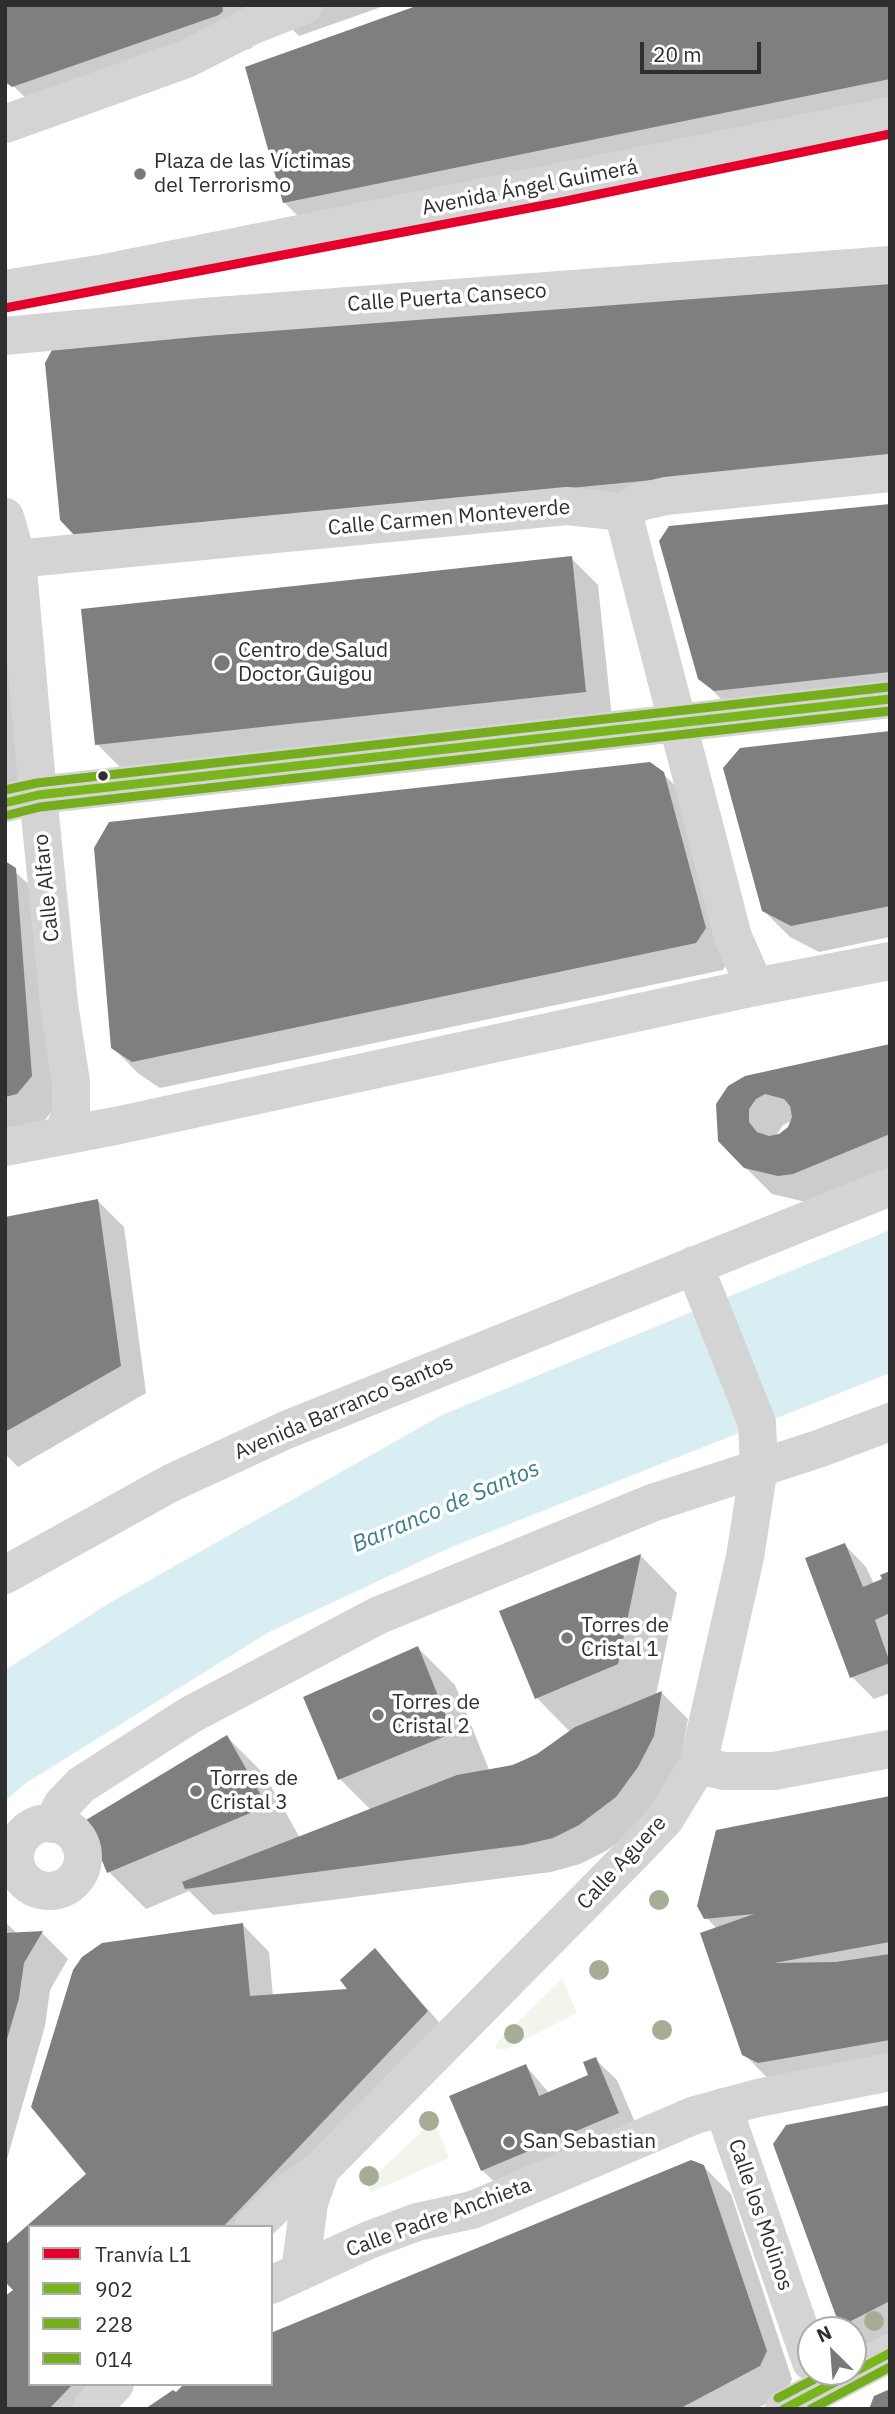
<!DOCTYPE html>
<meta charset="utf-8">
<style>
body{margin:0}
#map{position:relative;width:895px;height:2414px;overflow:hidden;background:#fff;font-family:"IBM Plex Sans",sans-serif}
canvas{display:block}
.frame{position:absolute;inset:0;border:7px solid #2f2f2f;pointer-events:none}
.legend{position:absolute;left:28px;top:2225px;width:245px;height:161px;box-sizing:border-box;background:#fff;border:2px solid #acacac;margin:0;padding:9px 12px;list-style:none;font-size:21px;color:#2f2f2f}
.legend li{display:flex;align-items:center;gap:14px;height:35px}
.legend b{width:35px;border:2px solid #acacac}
.north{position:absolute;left:797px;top:2316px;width:70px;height:70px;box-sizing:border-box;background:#fff;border:2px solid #acacac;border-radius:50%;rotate:335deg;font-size:19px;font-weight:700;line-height:28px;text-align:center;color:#2f2f2f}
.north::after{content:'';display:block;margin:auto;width:24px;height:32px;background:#787878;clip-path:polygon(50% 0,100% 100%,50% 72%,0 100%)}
.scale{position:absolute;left:640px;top:42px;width:121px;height:32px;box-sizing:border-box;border:4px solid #2f2f2f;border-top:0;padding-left:9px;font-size:21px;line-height:24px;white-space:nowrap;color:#2f2f2f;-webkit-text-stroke:5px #fff;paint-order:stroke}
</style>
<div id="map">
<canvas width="895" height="2414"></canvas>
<div class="frame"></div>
<ul class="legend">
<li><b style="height:9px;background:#e4002b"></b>Tranvía L1</li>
<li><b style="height:9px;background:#79b51d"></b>902</li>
<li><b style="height:9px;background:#75ad1c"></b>228</li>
<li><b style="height:9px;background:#75ad1c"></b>014</li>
</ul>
<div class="north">N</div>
<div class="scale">20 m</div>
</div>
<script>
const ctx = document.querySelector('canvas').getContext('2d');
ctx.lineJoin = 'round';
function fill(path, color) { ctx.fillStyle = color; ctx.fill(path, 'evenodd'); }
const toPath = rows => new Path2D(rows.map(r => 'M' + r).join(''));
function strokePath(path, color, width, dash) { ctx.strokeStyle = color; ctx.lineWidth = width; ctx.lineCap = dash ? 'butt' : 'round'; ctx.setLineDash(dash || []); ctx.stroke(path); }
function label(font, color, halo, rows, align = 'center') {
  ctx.font = font + ' "IBM Plex Sans",sans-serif'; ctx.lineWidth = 7; ctx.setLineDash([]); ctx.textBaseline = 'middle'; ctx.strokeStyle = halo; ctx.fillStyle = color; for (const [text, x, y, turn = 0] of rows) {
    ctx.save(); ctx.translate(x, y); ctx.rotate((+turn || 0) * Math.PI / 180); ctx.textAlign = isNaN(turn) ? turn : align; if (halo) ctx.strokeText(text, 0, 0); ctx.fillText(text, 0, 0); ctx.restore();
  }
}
const green = toPath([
 [562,1979,577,2013,506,2049,495,2049,497,2042],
 [434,2120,449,2158,371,2192,367,2183]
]);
const water = toPath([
 [890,1230,890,1373,449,1548,269,1632,26,1783,5,1801,5,1670,111,1602,442,1415]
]);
const shadow = toPath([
 [5,5,245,5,255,39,252,48,47,119,5,78],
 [268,5,387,5,299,36],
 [890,5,890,109,311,229,284,202],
 [47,363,890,486,104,562],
 [890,505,890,701,727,705,700,678],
 [571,558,598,585,612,718,124,771,97,744],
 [5,638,23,786,5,809],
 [890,733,890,937,819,952,790,937,763,910],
 [662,773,690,800,732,955,723,970,160,1088,139,1074,112,1047],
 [5,863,42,896,58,1104,44,1121,5,1129],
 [890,1045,890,1172,806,1202,772,1194,719,1141,718,1105],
 [793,1120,789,1128,775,1137,783,1125],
 [98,1201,124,1227,146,1393,18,1467,5,1454,5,1219],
 [845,1545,866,1567,874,1584,890,1573,890,1693,874,1699,852,1677,807,1559],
 [641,1556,677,1593,656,1695,662,1693,688,1719,680,1763,643,1824,606,1851,580,1864,551,1872,213,1915,189,1891,146,1909,109,1872,227,1737,264,1774,300,1838,371,1810,340,1779,305,1698,418,1648,455,1685,490,1772,538,1756,570,1732,537,1698,501,1612],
 [890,1798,890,2057,777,2088,744,2054,717,1929,706,1917],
 [5,1922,18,1934,42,1933,68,1959,50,1990,45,2026,5,2166],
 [243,1925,269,1952,273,1996,351,1991,375,1950,454,2039,271,2227,30,2227,30,2384,125,2384,101,2409,8,2409,15,2291,5,2247,89,2174],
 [595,2059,617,2080,640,2134,504,2191,482,2170,526,2066,549,2093,590,2076],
 [890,2107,890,2341,877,2348,865,2343,837,2315],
 [703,2166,731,2194,792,2379,787,2393,756,2409,144,2409,177,2394,271,2384,271,2336,285,2328]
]);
const building = toPath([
 [5,5,222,5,223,11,219,15,12,87,5,82],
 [419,5,890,5,890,79,283,203,245,67],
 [890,280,890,457,75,536,60,520,45,363,53,348],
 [890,504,890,672,714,691,698,679,659,541,669,526],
 [572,556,586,692,95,745,81,609],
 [890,731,890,906,791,926,762,911,723,768,740,748],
 [650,762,664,772,706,928,696,943,132,1062,111,1048,94,848,109,822],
 [5,861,16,868,32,1076,17,1094,5,1097],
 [890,1044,890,1134,793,1174,778,1176,744,1168,718,1141,716,1104,728,1086,745,1076],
 [765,1094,784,1099,790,1106,792,1117,788,1127,779,1134,769,1136,757,1132,749,1122,749,1109,756,1099],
 [98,1199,121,1366,5,1432,5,1217],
 [845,1543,863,1587,882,1579,880,1575,890,1571,890,1613,875,1620,890,1663,850,1678,805,1558],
 [641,1554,618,1664,535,1699,499,1611],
 [418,1646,453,1733,338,1780,303,1697],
 [662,1691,654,1736,638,1767,616,1797,579,1825,553,1838,523,1845,185,1889,182,1882,457,1775,513,1765,537,1754,575,1727],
 [227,1735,267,1806,107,1873,86,1820],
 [890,1796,890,1942,774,1963,836,1962,890,1954,890,2040,758,2063,742,2055,700,1933,754,1914,704,1919,697,1906,716,1830],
 [243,1923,250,1996,347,1989,340,1980,375,1948,428,2011,223,2227,30,2227,30,2384,73,2384,49,2409,5,2409,5,2296,13,2290,5,2282,5,2245,86,2174,31,2107,73,1970,82,1957,102,1943],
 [43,1931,24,1963,19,1998,5,2046,5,1933],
 [596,2057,619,2113,481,2171,449,2096,526,2064,539,2096,588,2075,583,2062],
 [890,2105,890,2301,849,2322,836,2316,773,2144,786,2125],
 [691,2160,704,2165,767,2351,760,2366,679,2409,145,2409,173,2390,176,2392,184,2384,271,2384,273,2332],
 [890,2389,890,2409,869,2409,874,2396]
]);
const minor = toPath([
 [5,124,186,59,251,26,304,5],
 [5,289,105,273,890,116],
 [5,336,204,317,890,265],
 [623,512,733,937,755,987],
 [5,517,17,558,38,795,59,1004,71,1082,71,1113,63,1134],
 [5,560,567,506,623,512,640,502,666,496,890,473],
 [5,803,38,795,890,699],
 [5,1147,120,1125,755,987,890,961],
 [5,1575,171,1483,286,1430,890,1187],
 [698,1765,724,1771,774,1771,890,1749],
 '15 1857a34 34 0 1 1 68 0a34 34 0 1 1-68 0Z',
 [53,1824,62,1805,81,1785,190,1715,377,1616,652,1503,818,1449,890,1422],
 [723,2107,811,2362],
 [253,2227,288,2193,321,2169,632,1854,665,1819,698,1765,745,1557,759,1467,757,1423,694,1265],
 [300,2272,309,2203,321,2169],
 [271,2285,369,2240,417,2222,472,2210,496,2200,695,2115,758,2098,890,2072],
 [91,2409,115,2384],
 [784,2409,890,2353]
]);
const bus1 = toPath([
 [5,803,38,795,890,699],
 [784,2409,890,2353]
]);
const bus2 = toPath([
 [8,815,40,807,890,711],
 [811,2409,890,2367]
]);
const bus3 = toPath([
 [5,790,37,783,889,687],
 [778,2398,828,2372]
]);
const tram1 = toPath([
 [5,308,561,202,890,134]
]);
const trees = [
 [659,1900],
 [599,1970],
 [662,2030],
 [514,2034],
 [429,2121],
 [369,2176],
 [874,2321]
];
const markers = [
 [140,174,7,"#787878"],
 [222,663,9,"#787878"],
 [103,776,6,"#2f2f2f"],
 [567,1638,7,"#787878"],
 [378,1715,7,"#787878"],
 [196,1791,7,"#787878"],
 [509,2142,7,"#787878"]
];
const poiNames = [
 ["Plaza de las Víctimas",154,162],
 ["del Terrorismo",154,186],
 ["Centro de Salud",238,651],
 ["Doctor Guigou",238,675],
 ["Torres de",581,1626],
 ["Cristal 1",581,1650],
 ["Torres de",392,1703],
 ["Cristal 2",392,1727],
 ["Torres de",210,1779],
 ["Cristal 3",210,1803],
 ["San Sebastian",523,2142]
];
const streetNames = [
 ["Avenida Ángel Guimerá",530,188,-11],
 ["Calle Puerta Canseco",447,298,-4],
 ["Calle Carmen Monteverde",449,518,-5],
 ["Calle Alfaro",47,888,-96],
 ["Avenida Barranco Santos",344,1408,-23],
 ["Calle Aguere",622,1863,-47],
 ["Calle los Molinos",760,2215,71],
 ["Calle Padre Anchieta",439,2218,-20]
];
const waterNames = [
 ["Barranco de Santos",446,1507,-23]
];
fill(green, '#f2f5ec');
fill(water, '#d8eef2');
fill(shadow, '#0003');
fill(building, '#7f7f7f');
strokePath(minor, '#d4d4d4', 38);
strokePath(bus1, '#79b51d', 9);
strokePath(bus2, '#75ad1c', 9);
strokePath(bus3, '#75ad1c', 9);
strokePath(tram1, '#e4002b', 9);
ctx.fillStyle = '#a5ad94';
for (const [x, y] of trees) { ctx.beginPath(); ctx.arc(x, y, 10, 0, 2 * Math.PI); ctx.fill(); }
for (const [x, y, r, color] of markers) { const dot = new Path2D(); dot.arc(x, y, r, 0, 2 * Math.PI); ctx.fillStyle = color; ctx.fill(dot); strokePath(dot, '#fff', 2.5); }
label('21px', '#2f2f2f', '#fff', poiNames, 'left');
label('21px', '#2f2f2f', '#fff', streetNames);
label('italic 23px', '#3a7d8b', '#fff', waterNames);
</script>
